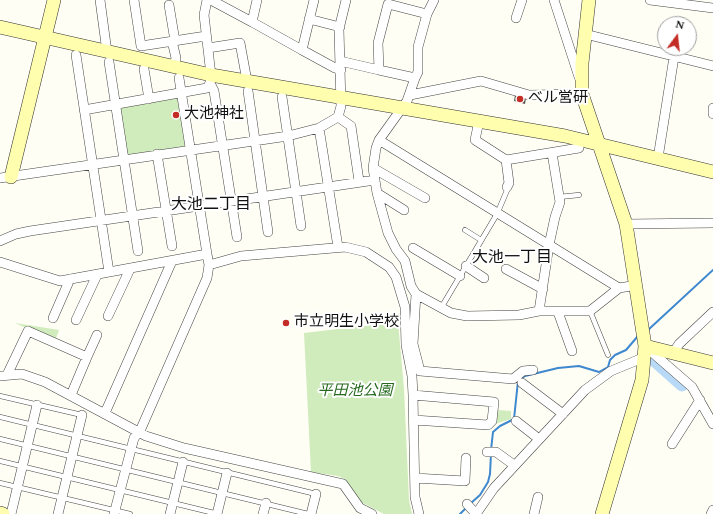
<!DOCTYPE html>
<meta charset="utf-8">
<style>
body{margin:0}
#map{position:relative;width:713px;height:514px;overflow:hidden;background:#fffef4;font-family:Spectral,serif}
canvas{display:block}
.north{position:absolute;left:657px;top:16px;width:40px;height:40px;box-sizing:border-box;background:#fff;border:1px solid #a0a0a0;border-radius:50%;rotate:15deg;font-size:11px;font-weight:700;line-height:16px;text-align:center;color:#111}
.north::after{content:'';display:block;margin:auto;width:14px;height:18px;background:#c32d26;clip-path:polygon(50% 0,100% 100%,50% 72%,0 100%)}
</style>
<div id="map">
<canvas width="713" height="514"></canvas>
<div class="north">N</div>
</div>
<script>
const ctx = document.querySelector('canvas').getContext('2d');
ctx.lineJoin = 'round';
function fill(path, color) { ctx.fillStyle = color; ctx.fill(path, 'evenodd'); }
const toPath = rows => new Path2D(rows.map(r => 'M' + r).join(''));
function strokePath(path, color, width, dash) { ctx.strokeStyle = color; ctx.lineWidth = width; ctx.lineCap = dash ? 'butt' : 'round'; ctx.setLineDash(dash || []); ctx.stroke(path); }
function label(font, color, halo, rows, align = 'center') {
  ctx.font = font + ' Spectral,"Noto Sans JP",serif'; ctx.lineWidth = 4; ctx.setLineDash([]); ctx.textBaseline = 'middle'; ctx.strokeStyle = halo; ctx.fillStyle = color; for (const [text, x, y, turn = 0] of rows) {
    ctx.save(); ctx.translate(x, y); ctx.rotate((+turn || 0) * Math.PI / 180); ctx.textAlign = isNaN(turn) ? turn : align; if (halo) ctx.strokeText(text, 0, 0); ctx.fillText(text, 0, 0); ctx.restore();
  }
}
const green = toPath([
 [179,96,188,146,129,155,126,153,120,106],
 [398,322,404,389,409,500,412,514,384,514,361,502,345,479,338,476,311,472,304,333],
 [15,323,59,330,55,341],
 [497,410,511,411,511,419,495,424]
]);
const stream = toPath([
 [648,330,713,270],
 [491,450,493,432,500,426,514,419,518,381,525,376,558,368,579,366,599,372,608,367,610,360,615,355,626,350,638,336],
 [471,503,480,495,488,482,490,474,491,454],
 [460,514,466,508]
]);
const river = toPath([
 [655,361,682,385]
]);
const building = toPath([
 [515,95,526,98,525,104,514,101]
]);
const lane = toPath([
 [559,197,579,195],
 [465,230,481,240],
 [441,308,497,214,508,188,507,187],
 [590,311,608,355],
 [0,396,82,415],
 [0,417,316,494],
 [0,439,308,514],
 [0,461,218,514],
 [0,483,130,514]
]);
const street = toPath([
 [100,0,107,52],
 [134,0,141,46,206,36],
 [211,0,252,22,257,0],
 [554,0,579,77],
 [650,0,713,8],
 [169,5,175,41],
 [516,18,522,0],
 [309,19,340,27],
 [252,22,302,50,314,0],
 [585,34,713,66],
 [172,41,176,58,174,67],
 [208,48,240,43,247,81],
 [302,50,335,68,341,70],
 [76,55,109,272],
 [340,61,379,70,378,43,388,4,427,14,434,0],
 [109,62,138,251],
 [144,69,149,99],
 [379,70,415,78,407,101,379,140,376,148,373,168,377,193,388,233,396,249,405,261,411,286,416,294,451,313,467,316,519,315,539,311,590,311,619,288,637,285],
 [179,78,207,254],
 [415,78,418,72,418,47,427,14],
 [210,83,214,91,237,237],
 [248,91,268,232],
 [410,95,481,81,529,95,582,94],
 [282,97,301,226],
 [713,108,713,114],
 [84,110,207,88,210,83,211,75,204,15,207,0],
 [338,117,351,126,359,181],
 [479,121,475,140,506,160,509,183,507,187],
 [319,128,338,247],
 [379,140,619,288],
 [157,154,172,246],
 [658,158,674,57],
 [506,160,579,148],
 [373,168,425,198],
 [0,178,288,136,319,128,338,117,341,106,339,29,346,0],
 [377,193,404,210],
 [626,224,713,223],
 [0,241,16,234,30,231,375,180],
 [413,248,460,276],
 [0,262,60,281,207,254,209,265,207,278,140,431,134,438,114,514],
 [209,265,241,256,345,247,366,252,389,267,396,277,405,307,406,345,412,376,413,395,415,497,419,514],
 [466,266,484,278],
 [506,269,543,289],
 [539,311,549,245,555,217,560,202,552,153],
 [558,312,572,351],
 [108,316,130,269],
 [53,318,70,279],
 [76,320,97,275],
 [413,344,420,371,513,379,523,371,533,370],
 [406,345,413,344,416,294],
 [646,347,692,387,713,424],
 [673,353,679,344,713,312],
 [87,357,97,335],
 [7,375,28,331,87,357,71,395],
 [0,376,22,374,45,382,146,436,184,448,343,484,360,508,372,514],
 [522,383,563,414],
 [413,395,494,402,492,421,488,425,414,420],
 [105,413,172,261],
 [516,421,539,439],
 [672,444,700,400],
 [487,452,496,452,514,465],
 [415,478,465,481,466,458],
 [467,504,476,514],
 [11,514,37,405],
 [58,514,82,415],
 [170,514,183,462],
 [217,514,227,473],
 [263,514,266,503],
 [311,514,316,494],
 [476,514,494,488,585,390,611,371,645,357],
 [534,514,538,497],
 [711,514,713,510]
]);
const secondary = toPath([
 [589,0,582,63,582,94,626,224,645,346,642,380,602,514],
 [0,27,211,75,565,136,713,172],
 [11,177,54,0],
 [645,346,713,363],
 [0,513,3,514]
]);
const markers = [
 [520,99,4,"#c32d26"],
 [176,115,4,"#c32d26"],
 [286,323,4,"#c32d26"]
];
const poiNames = [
 ["べル営研",528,99],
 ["大池神社",184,115],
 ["市立明生小学校",294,323]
];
const parkNames = [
 ["平田池公園",355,392]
];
const neighbourhoodNames = [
 ["大池二丁目",211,206],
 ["大池一丁目",512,259]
];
fill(green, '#d0ebbc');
strokePath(stream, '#3e88cf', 2);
strokePath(river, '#b8daf7', 13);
fill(building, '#5a534d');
strokePath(lane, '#444', 5.5);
strokePath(street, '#444', 10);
strokePath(secondary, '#333', 14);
strokePath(lane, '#fff', 4.5);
strokePath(street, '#fff', 9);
strokePath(secondary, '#fffeaf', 13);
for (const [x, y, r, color] of markers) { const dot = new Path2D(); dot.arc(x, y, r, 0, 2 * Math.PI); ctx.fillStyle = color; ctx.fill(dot); strokePath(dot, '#fff', 1.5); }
label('15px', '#111', '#fff', poiNames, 'left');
label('italic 15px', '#276a1f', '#fff', parkNames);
label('16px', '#111', '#fff', neighbourhoodNames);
</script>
